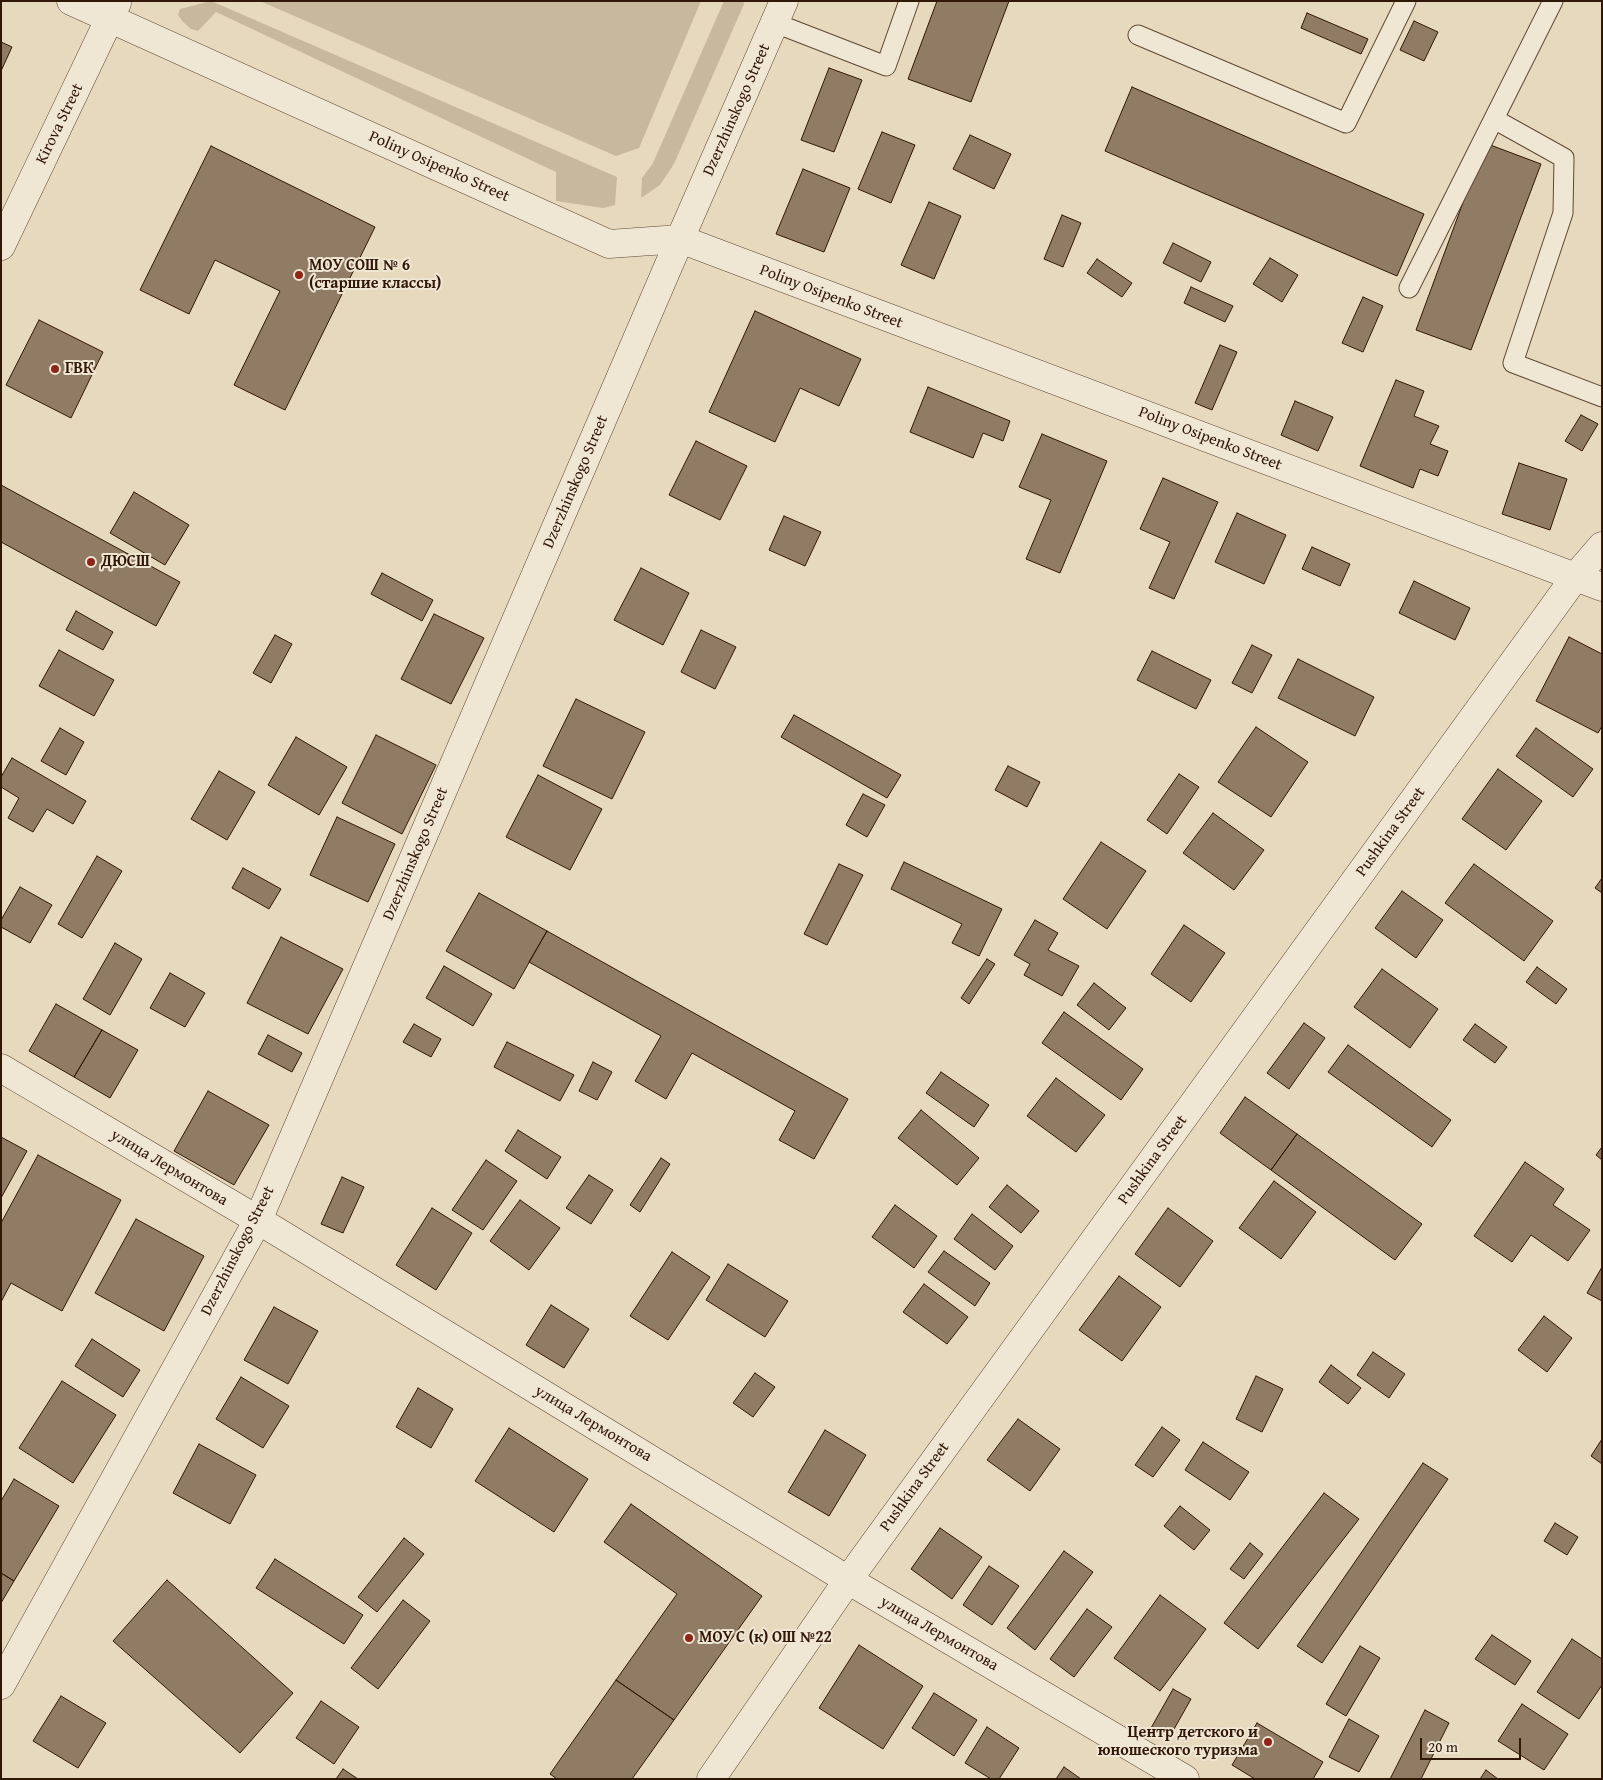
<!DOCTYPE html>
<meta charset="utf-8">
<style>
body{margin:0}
#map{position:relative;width:1603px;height:1780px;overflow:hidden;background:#e7d9bd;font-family:"Gentium Book Plus",serif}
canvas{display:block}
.frame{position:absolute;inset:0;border:2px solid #311705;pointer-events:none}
.scale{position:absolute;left:1420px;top:1738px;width:101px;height:22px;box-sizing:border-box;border:2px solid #311705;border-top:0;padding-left:6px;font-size:15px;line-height:18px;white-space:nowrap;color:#311705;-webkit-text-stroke:4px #efe6d4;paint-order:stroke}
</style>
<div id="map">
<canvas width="1603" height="1780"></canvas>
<div class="frame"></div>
<div class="scale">20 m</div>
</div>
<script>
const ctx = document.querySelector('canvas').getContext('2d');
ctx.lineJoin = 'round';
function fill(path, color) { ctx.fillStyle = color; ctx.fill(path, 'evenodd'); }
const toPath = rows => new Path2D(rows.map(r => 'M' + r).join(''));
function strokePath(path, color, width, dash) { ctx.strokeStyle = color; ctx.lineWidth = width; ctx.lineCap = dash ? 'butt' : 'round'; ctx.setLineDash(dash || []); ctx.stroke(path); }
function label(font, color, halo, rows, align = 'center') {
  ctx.font = font + ' "Gentium Book Plus",serif'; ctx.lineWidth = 4; ctx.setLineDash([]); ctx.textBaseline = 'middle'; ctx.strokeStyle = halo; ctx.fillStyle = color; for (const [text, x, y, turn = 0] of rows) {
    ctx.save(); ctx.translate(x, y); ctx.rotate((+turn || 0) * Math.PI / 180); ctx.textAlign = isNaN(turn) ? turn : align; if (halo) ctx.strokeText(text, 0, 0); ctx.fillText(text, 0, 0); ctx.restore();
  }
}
const green = toPath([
 [211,1,617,177,615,205,603,208,556,201,556,172,216,12,198,31,191,29,183,22,178,15,180,9],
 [260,1,701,1,639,148,616,156],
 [724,1,743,1,744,4,674,164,660,185,641,198,642,178,653,163]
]);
const building = toPath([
 [937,1,1009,1,971,102,908,79,937,1],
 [1307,13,1368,39,1361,54,1301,28,1307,13],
 [1414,21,1438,32,1424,61,1400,50,1414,21],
 [1,42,12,47,1,71,1,42],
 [829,68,862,80,834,152,801,140,829,68],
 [1132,87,1424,214,1397,276,1105,151,1132,87],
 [882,132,915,145,891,203,858,189,882,132],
 [970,135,1011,154,994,189,953,169,970,135],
 [1485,143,1541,164,1471,350,1416,330,1485,143],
 [211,146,375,227,285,410,234,385,280,291,215,260,189,314,140,290,211,146],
 [803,169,850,188,824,252,776,234,803,169],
 [929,202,961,216,934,279,901,265,929,202],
 [1062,215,1081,223,1063,267,1044,259,1062,215],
 [1173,243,1211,262,1201,282,1163,263,1173,243],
 [1270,258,1298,275,1282,302,1253,284,1270,258],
 [1097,259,1132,283,1122,297,1087,273,1097,259],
 [1191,287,1233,306,1225,322,1184,303,1191,287],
 [1363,297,1383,306,1363,352,1342,343,1363,297],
 [755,311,861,359,839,406,800,388,775,442,709,412,755,311],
 [39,320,103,352,71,418,6,385,39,320],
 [1220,345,1237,352,1212,410,1195,403,1220,345],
 [1396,380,1424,391,1414,416,1439,426,1430,444,1448,451,1438,476,1420,469,1413,488,1360,466,1396,380],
 [928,387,1010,421,1003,441,983,433,973,458,910,432,928,387],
 [1295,401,1333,417,1318,451,1281,435,1295,401],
 [1581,415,1598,424,1582,451,1565,441,1581,415],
 [1042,434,1107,461,1060,573,1026,559,1051,500,1019,487,1042,434],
 [696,441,747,466,720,520,669,495,696,441],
 [1519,463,1567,479,1550,530,1502,514,1519,463],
 [1163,478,1218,502,1174,599,1149,588,1170,542,1140,529,1163,478],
 [1,485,180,582,156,626,1,542,1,485],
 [134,492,189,525,165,565,110,533,134,492],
 [1237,513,1286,535,1264,584,1215,562,1237,513],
 [784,516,821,532,805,566,769,550,784,516],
 [1312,547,1350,564,1340,586,1302,569,1312,547],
 [641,568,689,593,663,645,614,620,641,568],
 [382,573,433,600,422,621,371,594,382,573],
 [1414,581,1470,608,1455,640,1399,613,1414,581],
 [76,611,113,632,103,650,66,630,76,611],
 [434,614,484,638,451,704,401,679,434,614],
 [701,630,736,647,715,689,681,672,701,630],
 [275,635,292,644,271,683,253,673,275,635],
 [1569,637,1602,654,1602,726,1598,733,1536,701,1569,637],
 [1252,645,1272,655,1252,693,1232,683,1252,645],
 [59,650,114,680,94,716,39,686,59,650],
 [1152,651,1211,680,1196,709,1137,680,1152,651],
 [1298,659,1374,697,1355,736,1278,698,1298,659],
 [576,699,645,732,612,799,543,766,576,699],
 [794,715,901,775,887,798,781,737,794,715],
 [1256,727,1308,762,1271,817,1218,782,1256,727],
 [60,728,84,742,66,775,41,761,60,728],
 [1536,728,1593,769,1573,797,1516,756,1536,728],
 [376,735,436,765,402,834,342,803,376,735],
 [296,737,347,767,319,815,268,785,296,737],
 [12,758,86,801,73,824,47,809,33,832,8,818,19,798,1,787,1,777,12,758],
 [1008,766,1040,782,1027,807,995,790,1008,766],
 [1498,769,1542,801,1506,850,1462,819,1498,769],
 [219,771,255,792,227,840,191,819,219,771],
 [1179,774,1199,787,1167,834,1147,820,1179,774],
 [538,775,602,809,570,870,506,837,538,775],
 [863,794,885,805,867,837,846,825,863,794],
 [1213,813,1264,850,1234,890,1183,853,1213,813],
 [337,817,395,844,368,902,310,875,337,817],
 [1101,842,1146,871,1107,929,1063,899,1101,842],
 [97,856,122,871,82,938,58,924,97,856],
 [904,862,1002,909,979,956,952,943,962,924,891,889,904,862],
 [839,864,863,875,827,945,804,934,839,864],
 [1474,864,1553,921,1524,961,1445,903,1474,864],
 [243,868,281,889,269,909,232,888,243,868],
 [1602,878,1602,893,1595,888,1602,878],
 [20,887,52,905,30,943,1,927,1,920,20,887],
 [1402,891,1443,920,1416,958,1375,928,1402,891],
 [479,893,547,931,514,989,446,951,479,893],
 [1035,920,1058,933,1048,950,1079,966,1062,996,1024,975,1030,964,1014,955,1035,920],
 [1184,925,1225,953,1191,1002,1151,974,1184,925],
 [547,931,848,1099,814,1159,779,1140,795,1111,692,1053,666,1099,635,1081,661,1036,529,962,547,931],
 [281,937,343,969,308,1034,247,1003,281,937],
 [115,943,142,959,110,1015,83,999,115,943],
 [987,959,995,964,969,1004,961,998,987,959],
 [444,966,492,994,473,1026,426,998,444,966],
 [1537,967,1567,989,1556,1004,1526,982,1537,967],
 [1382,969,1438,1009,1410,1048,1354,1007,1382,969],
 [170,973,205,993,185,1027,150,1008,170,973],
 [1094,983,1126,1008,1109,1030,1077,1005,1094,983],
 [56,1004,102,1030,74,1077,29,1051,56,1004],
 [1064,1012,1143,1069,1121,1100,1042,1043,1064,1012],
 [1304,1023,1325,1038,1289,1089,1267,1073,1304,1023],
 [414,1024,441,1039,431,1057,403,1042,414,1024],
 [1475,1024,1507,1047,1495,1063,1463,1040,1475,1024],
 [102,1030,138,1050,110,1098,74,1077,102,1030],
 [268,1035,302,1053,292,1072,258,1054,268,1035],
 [507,1042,574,1075,560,1101,494,1067,507,1042],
 [1348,1045,1451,1120,1432,1147,1328,1072,1348,1045],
 [593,1062,612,1072,597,1100,579,1091,593,1062],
 [941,1072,989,1105,974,1127,926,1093,941,1072],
 [1056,1078,1105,1115,1076,1152,1027,1116,1056,1078],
 [208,1091,269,1125,234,1185,174,1151,208,1091],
 [1245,1097,1297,1134,1271,1170,1220,1133,1245,1097],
 [921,1110,979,1158,957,1185,898,1138,921,1110],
 [518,1130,561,1157,547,1179,505,1151,518,1130],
 [1297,1134,1422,1224,1395,1260,1271,1170,1297,1134],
 [1,1137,27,1151,1,1198,1,1137],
 [1602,1147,1602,1160,1596,1155,1602,1147],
 [38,1155,121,1200,62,1311,11,1283,1,1302,1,1223,38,1155],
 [661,1158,670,1164,640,1212,630,1205,661,1158],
 [486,1160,517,1181,483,1230,452,1210,486,1160],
 [1525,1162,1564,1189,1553,1205,1590,1230,1568,1261,1531,1235,1512,1262,1474,1236,1525,1162],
 [589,1175,613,1190,591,1224,566,1208,589,1175],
 [342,1177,364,1187,343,1233,321,1224,342,1177],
 [1274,1181,1316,1212,1281,1259,1239,1228,1274,1181],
 [1007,1185,1039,1211,1021,1233,989,1207,1007,1185],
 [520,1200,560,1228,529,1270,490,1241,520,1200],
 [895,1205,937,1236,914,1268,872,1237,895,1205],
 [432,1208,472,1233,436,1290,396,1265,432,1208],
 [1168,1208,1213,1241,1180,1287,1135,1254,1168,1208],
 [972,1214,1013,1246,995,1270,954,1239,972,1214],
 [136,1219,204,1256,164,1331,95,1293,136,1219],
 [944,1251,990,1283,975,1306,928,1272,944,1251],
 [672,1252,710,1277,668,1340,630,1316,672,1252],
 [728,1264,788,1301,765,1337,706,1300,728,1264],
 [1602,1267,1602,1301,1587,1293,1602,1267],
 [1119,1276,1161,1307,1122,1361,1079,1330,1119,1276],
 [924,1284,968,1317,947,1344,903,1312,924,1284],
 [551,1305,589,1329,564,1368,526,1345,551,1305],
 [274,1307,318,1331,288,1384,244,1360,274,1307],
 [1544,1316,1572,1338,1547,1372,1518,1350,1544,1316],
 [92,1339,140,1370,123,1397,75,1366,92,1339],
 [1373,1352,1405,1374,1389,1398,1357,1375,1373,1352],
 [1331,1365,1361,1388,1348,1404,1319,1382,1331,1365],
 [755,1373,775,1387,753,1417,733,1403,755,1373],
 [1256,1376,1283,1389,1262,1432,1236,1419,1256,1376],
 [241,1377,289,1406,263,1448,216,1419,241,1377],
 [62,1381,116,1415,73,1483,19,1448,62,1381],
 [418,1388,453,1409,431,1448,396,1427,418,1388],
 [1018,1419,1060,1449,1030,1491,987,1460,1018,1419],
 [1162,1427,1180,1440,1153,1477,1135,1465,1162,1427],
 [509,1428,588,1479,554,1532,475,1481,509,1428],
 [825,1430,866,1455,829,1516,788,1492,825,1430],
 [1602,1439,1602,1464,1591,1456,1602,1439],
 [1203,1442,1249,1472,1230,1500,1185,1470,1203,1442],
 [199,1444,256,1475,230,1524,173,1493,199,1444],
 [1423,1463,1448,1479,1322,1663,1297,1646,1423,1463],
 [14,1479,59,1506,14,1581,1,1573,1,1501,14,1479],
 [1324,1493,1359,1519,1258,1649,1224,1623,1324,1493],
 [631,1504,762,1596,674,1720,616,1680,677,1594,604,1542,631,1504],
 [1180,1506,1210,1530,1194,1550,1164,1526,1180,1506],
 [1555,1523,1578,1537,1567,1555,1544,1541,1555,1523],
 [940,1528,982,1557,952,1599,911,1569,940,1528],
 [404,1538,424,1554,377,1612,358,1597,404,1538],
 [1250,1543,1263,1554,1244,1579,1230,1569,1250,1543],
 [1064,1551,1093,1572,1035,1650,1007,1628,1064,1551],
 [275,1559,363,1615,344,1644,256,1588,275,1559],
 [989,1566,1019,1586,992,1625,963,1605,989,1566],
 [1,1573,14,1581,1,1603,1,1573],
 [167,1580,293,1693,240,1753,113,1641,167,1580],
 [1160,1595,1206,1629,1160,1691,1114,1658,1160,1595],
 [403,1600,430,1621,378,1689,351,1668,403,1600],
 [1087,1609,1112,1627,1074,1677,1050,1659,1087,1609],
 [1492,1635,1531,1661,1515,1685,1475,1659,1492,1635],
 [1572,1639,1602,1659,1602,1685,1579,1719,1537,1692,1572,1639],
 [859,1645,923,1686,883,1749,819,1708,859,1645],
 [1360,1646,1380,1658,1346,1716,1326,1704,1360,1646],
 [616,1680,674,1720,632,1779,557,1779,550,1774,616,1680],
 [1173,1689,1191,1699,1169,1738,1151,1728,1173,1689],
 [934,1693,977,1720,954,1756,912,1728,934,1693],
 [61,1696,106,1723,78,1768,33,1741,61,1696],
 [321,1701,359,1727,334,1764,296,1738,321,1701],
 [1522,1704,1568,1734,1544,1770,1498,1741,1522,1704],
 [1425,1710,1449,1723,1421,1779,1390,1779,1425,1710],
 [1349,1719,1379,1736,1359,1772,1329,1757,1349,1719],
 [1257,1723,1323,1762,1313,1779,1255,1779,1232,1765,1257,1723],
 [987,1727,1019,1748,999,1779,991,1779,965,1763,987,1727],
 [1064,1767,1081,1779,1056,1779,1064,1767],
 [343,1769,358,1779,336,1779,343,1769],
 [1486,1770,1498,1779,1480,1779,1486,1770]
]);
const service = toPath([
 [775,23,886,66,909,1],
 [1138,35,1346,123,1406,1],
 [1494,119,1564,158,1563,213,1513,363,1602,397],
 [1409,288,1553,1]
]);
const minor = toPath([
 [71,1,609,244,680,239,1602,587],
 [1,246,117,3],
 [1,1068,258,1220,848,1580,1185,1779],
 [1,1685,258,1220,680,239],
 [711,1779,848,1580,1576,576,1602,546]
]);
const tertiary = toPath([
 [680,239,784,1]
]);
const markers = [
 [299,275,5,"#8f2418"],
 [55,369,5,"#8f2418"],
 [91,562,5,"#8f2418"],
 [689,1638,5,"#8f2418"],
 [1268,1742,5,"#8f2418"]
];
const streetNames = [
 ["Dzerzhinskogo Street",737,110,-66],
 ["Kirova Street",60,124,-64],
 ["Poliny Osipenko Street",439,167,24],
 ["Poliny Osipenko Street",831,297,21],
 ["Poliny Osipenko Street",1210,439,21],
 ["Dzerzhinskogo Street",576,482,-67],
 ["Pushkina Street",1391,832,-54],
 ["Dzerzhinskogo Street",416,854,-67],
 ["Pushkina Street",1153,1160,-54],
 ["улица Лермонтова",169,1168,31],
 ["Dzerzhinskogo Street",238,1251,-63],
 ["улица Лермонтова",593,1424,31],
 ["Pushkina Street",915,1487,-54],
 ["улица Лермонтова",939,1634,30]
];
const poiNames = [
 ["МОУ СОШ № 6",309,266],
 ["(старшие классы)",309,284],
 ["ГВК",65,369],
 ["ДЮСШ",101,562],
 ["МОУ С (к) ОШ №22",699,1638],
 ["Центр детского и",1258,1733,"right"],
 ["юношеского туризма",1258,1751,"right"]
];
fill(green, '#c8b89e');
fill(building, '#907c65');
strokePath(building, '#311705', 1);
strokePath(service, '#5e4833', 21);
strokePath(minor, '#5e4833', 29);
strokePath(tertiary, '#5e4833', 29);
strokePath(service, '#efe6d4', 19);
strokePath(minor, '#efe6d4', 28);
strokePath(tertiary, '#efe6d4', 28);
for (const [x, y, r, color] of markers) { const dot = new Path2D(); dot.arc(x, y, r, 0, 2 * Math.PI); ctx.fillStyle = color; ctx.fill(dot); strokePath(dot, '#efe6d4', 2); }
label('16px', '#311705', '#efe6d4', streetNames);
label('bold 16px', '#311705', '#efe6d4', poiNames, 'left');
</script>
